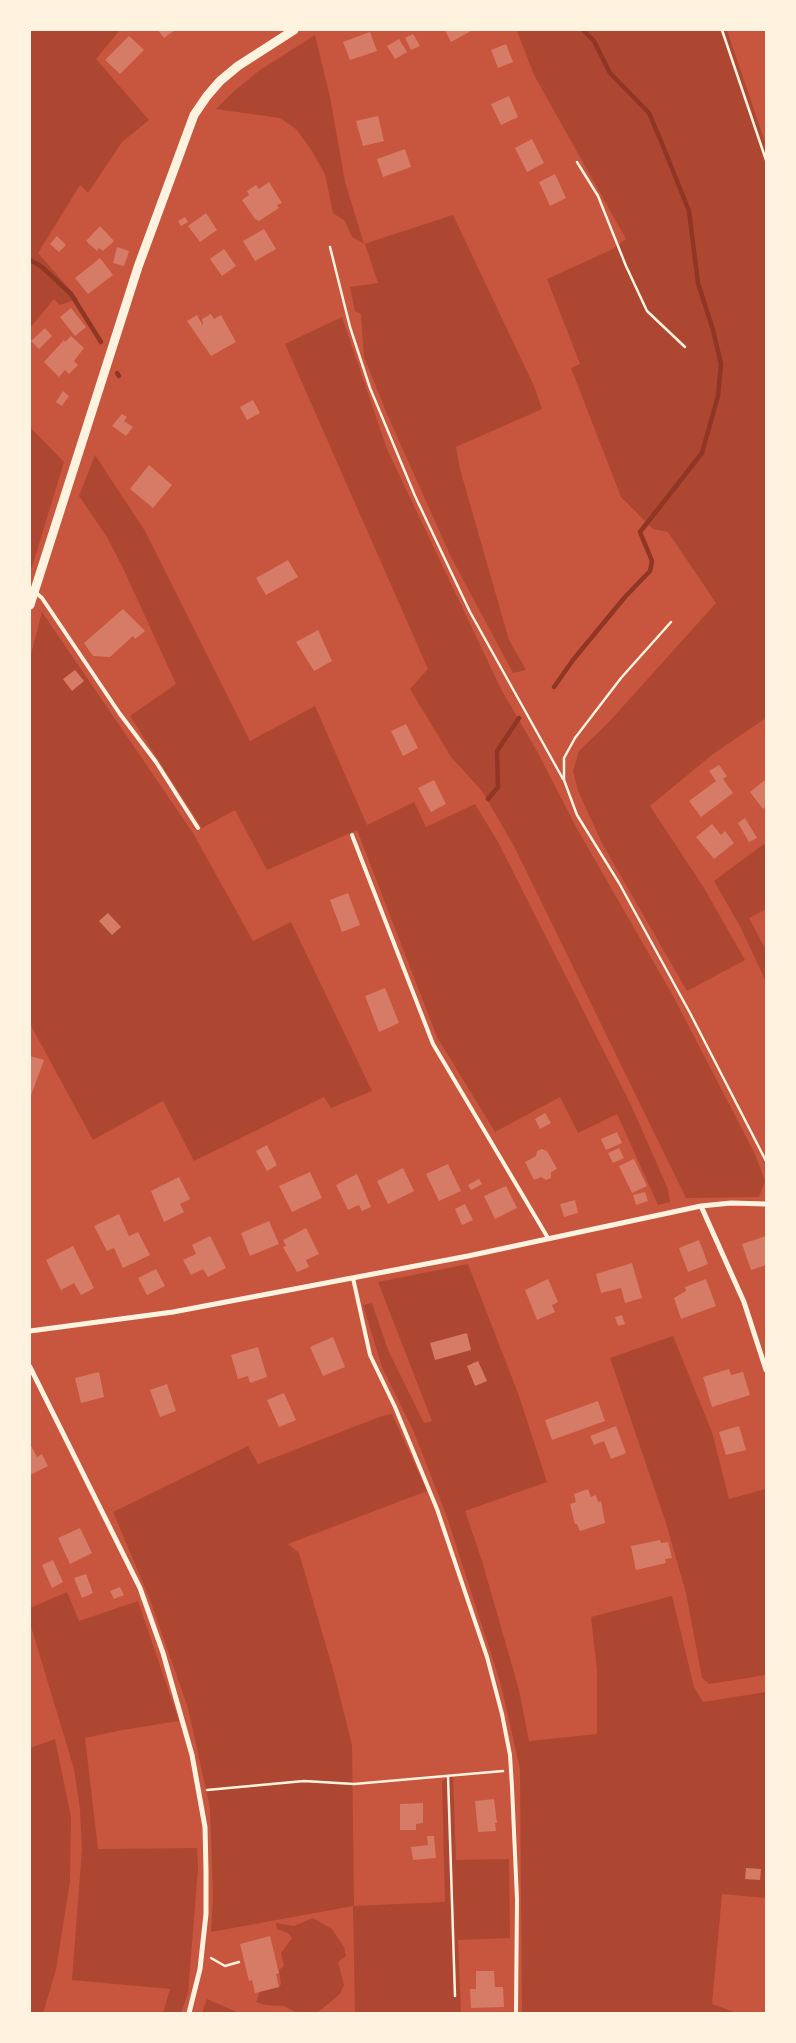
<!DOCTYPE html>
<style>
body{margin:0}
#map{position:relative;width:796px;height:2043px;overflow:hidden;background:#c8553d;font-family:"Zilla Slab",serif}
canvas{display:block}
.frame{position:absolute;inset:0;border:31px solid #fff3e0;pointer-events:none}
</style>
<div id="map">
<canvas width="796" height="2043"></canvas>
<div class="frame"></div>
</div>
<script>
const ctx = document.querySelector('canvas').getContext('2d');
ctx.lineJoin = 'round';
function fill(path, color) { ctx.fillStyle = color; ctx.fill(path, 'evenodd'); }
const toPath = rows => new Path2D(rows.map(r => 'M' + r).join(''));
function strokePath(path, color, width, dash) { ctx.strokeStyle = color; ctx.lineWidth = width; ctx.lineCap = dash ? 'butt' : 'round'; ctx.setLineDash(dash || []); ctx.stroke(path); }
const green = toPath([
 [30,30,120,30,96,59,149,120,122,142,88,193,80,185,38,253,78,299,60,305,54,299,30,328],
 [727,30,766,145,766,718,713,754,650,806,704,888,745,960,687,991,603,845,578,791,573,771,579,751,608,723,716,603,668,532,653,529,621,497,571,368,580,364,547,279,611,250,626,239,534,75,517,31],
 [315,35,330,97,345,182,364,244,453,215,534,386,542,409,456,447,460,469,509,640,526,670,513,673,451,557,387,414,364,357,361,314,355,311,350,287,378,283,365,244,352,237,345,221,333,213,325,174,310,148,296,129,280,118,216,109,233,92,260,70],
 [342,317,387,449,501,689,538,753,576,827,672,994,755,1154,765,1181,759,1197,686,1198,514,846,482,791,451,757,410,689,428,669,285,344],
 [30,427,64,462,32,567,30,568],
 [95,455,145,531,250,741,315,706,367,825,414,802,426,827,475,804,498,842,631,1105,668,1189,670,1202,658,1205,617,1114,578,1133,560,1097,495,1132,437,1037,357,830,267,870,235,810,202,828,130,716,176,684,123,568,107,537,79,496],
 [42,612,193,833,253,941,291,922,372,1091,331,1108,324,1097,194,1161,163,1101,93,1140,30,1024,30,658],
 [764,844,766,848,766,909,749,918,766,950,766,982,741,928,714,881],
 [468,1264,519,1396,547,1482,465,1511,482,1561,519,1690,529,1741,597,1734,597,1670,591,1617,672,1596,694,1687,703,1702,766,1692,766,1898,722,1894,712,2004,737,2013,522,2013,520,1769,501,1685,447,1517,413,1430,382,1367,363,1305,372,1303,388,1350,424,1423,432,1421,378,1282],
 [673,1336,712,1432,729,1499,766,1489,766,1675,709,1684,702,1678,686,1593,666,1523,610,1358],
 [392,1414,427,1491,288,1544,299,1553,334,1673,352,1745,354,1906,445,1902,442,1781,453,1773,456,1860,509,1859,510,1938,458,1940,461,2013,355,2013,353,1906,211,1932,213,1897,210,1808,188,1708,149,1597,113,1512,248,1446,258,1464,382,1416],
 [67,1592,79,1621,138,1601,179,1721,122,1730,85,1738,98,1849,197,1848,198,1869,188,1993,181,2013,163,2013,170,1989,72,1980,82,1849,80,1810,74,1769,30,1623,30,1608],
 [55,1739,71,1817,70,1881,56,1970,43,2013,30,2013,30,1748],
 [313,1918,332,1929,344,1947,346,1956,338,1962,344,1985,340,1994,317,2013,297,2013,284,2006,266,2005,256,2002,260,1992,279,1987,281,1984,279,1970,284,1966,281,1953,292,1938,288,1933,277,1929,276,1923,294,1926],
 [207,1999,239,2013,202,2013]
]);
const stream = toPath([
 [30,260,42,267,71,294,101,342],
 [117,373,119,376],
 [554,687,573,660,625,597,650,571,652,561,640,532,702,453,718,396,721,364,713,330,698,283,689,211,663,146,649,113,610,73,594,41,583,30],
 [488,799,498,787,497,751,519,718]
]);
const building = toPath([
 [158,30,175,30,164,38],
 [445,30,470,30,471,31,451,42],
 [370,32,377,51,350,60,343,42],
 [413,34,420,46,411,50,405,38],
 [129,36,144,50,120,74,105,60],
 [399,39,407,52,395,59,387,46],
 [506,44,513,62,498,68,491,50],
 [509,96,518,117,501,125,491,104],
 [378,116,384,141,363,146,356,121],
 [532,139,544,163,527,172,515,148],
 [405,149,411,167,383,177,377,159],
 [555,174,566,198,550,206,539,182],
 [269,182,282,203,277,205,279,208,259,221,255,219,242,200,249,195,247,191,256,185,259,189],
 [206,213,217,230,200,242,188,226],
 [185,217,188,222,181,226,178,221],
 [100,226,114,241,103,251,99,248,97,251,86,241],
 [264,229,276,249,255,261,243,241],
 [57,236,66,245,59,252,50,244],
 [117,247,129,251,124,266,113,263],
 [224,249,236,266,222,276,210,259],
 [100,258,113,275,88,294,75,278],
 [71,308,86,327,75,336,60,317],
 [211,314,214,319,221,315,236,342,211,356,187,321,197,315,203,326,202,319],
 [45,328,52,336,39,349,31,341],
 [71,336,84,348,74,361,78,365,69,374,65,370,59,377,44,362,64,340,65,342],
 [63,391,69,396,62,406,56,402],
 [253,400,260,413,247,420,240,407],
 [122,414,127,417,124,421,133,427,126,436,112,426],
 [149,465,172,485,153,508,130,489],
 [288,560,298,577,266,595,256,578],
 [123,609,145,631,135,639,133,636,110,657,93,656,84,643],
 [318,630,332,661,314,671,296,642],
 [75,670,84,681,72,691,63,679],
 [406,724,418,748,403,756,391,731],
 [719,765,727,776,723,779,733,793,701,817,689,801,716,781,709,771],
 [766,779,766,806,763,809,750,792],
 [434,780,446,804,431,812,418,788],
 [745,818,757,838,749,842,738,823],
 [712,824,721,835,725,831,734,843,714,859,696,837],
 [348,893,360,925,342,932,330,900],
 [108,913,121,927,112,935,99,921],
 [385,988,399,1023,379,1032,365,996],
 [30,1056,44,1060,30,1098],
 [545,1113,551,1123,540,1129,535,1119],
 [617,1132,622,1143,606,1150,601,1139],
 [267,1145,277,1165,267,1171,256,1151],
 [619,1148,624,1158,613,1163,608,1153],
 [542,1149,547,1151,557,1169,551,1172,551,1178,546,1180,541,1177,534,1180,525,1162,536,1156,537,1151],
 [634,1159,647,1186,632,1193,619,1166],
 [448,1164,461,1191,439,1201,426,1174],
 [403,1168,414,1191,388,1204,377,1181],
 [310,1172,322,1198,292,1212,279,1186],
 [357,1174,371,1207,362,1211,359,1205,348,1210,336,1185],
 [179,1177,190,1199,180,1204,184,1212,164,1222,151,1191],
 [479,1179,482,1184,471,1190,468,1185],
 [506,1186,517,1208,495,1219,484,1196],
 [645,1192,648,1201,636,1205,633,1195],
 [575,1200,578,1213,564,1217,560,1204],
 [465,1204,473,1220,462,1225,455,1209],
 [119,1214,129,1236,138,1232,150,1255,123,1268,114,1248,107,1251,94,1226],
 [269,1221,279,1244,250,1256,241,1233],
 [306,1228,319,1254,306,1260,309,1267,297,1272,283,1247,286,1246,283,1240],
 [210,1236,226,1268,208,1277,203,1269,191,1275,183,1260,196,1254,192,1245],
 [766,1236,766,1265,751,1270,742,1244],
 [699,1240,708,1264,688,1272,679,1248],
 [73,1246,94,1288,81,1295,74,1283,61,1290,46,1260],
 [632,1263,642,1298,625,1303,621,1288,601,1293,596,1274],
 [156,1269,165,1286,147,1295,138,1278],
 [548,1279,558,1302,552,1305,555,1312,537,1320,525,1290],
 [706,1279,716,1306,681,1319,674,1298,686,1291,685,1287],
 [622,1315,625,1324,618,1326,615,1317],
 [467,1333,471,1350,435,1360,430,1343],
 [333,1337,345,1367,323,1376,310,1347],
 [258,1347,267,1377,250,1383,248,1376,238,1379,231,1355],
 [478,1361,487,1381,475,1386,467,1366],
 [729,1369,731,1375,743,1372,750,1395,712,1407,703,1377],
 [99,1372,104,1397,81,1403,75,1378],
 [167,1384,176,1411,160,1417,150,1390],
 [284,1393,296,1420,279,1427,267,1400],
 [598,1401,605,1421,552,1440,545,1420],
 [616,1426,626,1453,611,1459,604,1441,594,1445,590,1436],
 [739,1426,746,1450,726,1455,719,1432],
 [30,1444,37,1457,42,1454,48,1466,30,1475],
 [588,1489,591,1497,596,1495,598,1502,601,1501,605,1523,580,1531,577,1524,575,1524,570,1504,576,1502,574,1494],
 [80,1528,92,1553,70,1564,58,1538],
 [660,1540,661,1543,668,1542,672,1558,665,1559,666,1563,636,1570,631,1546],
 [53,1560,63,1582,52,1588,42,1565],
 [86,1574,93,1593,82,1598,74,1578],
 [120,1587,124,1595,114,1599,110,1591],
 [494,1799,497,1823,495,1823,496,1831,478,1832,475,1801],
 [423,1803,423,1823,416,1824,416,1830,400,1830,400,1804],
 [427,1836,434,1836,436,1858,413,1860,411,1847,428,1845],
 [746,1868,761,1869,760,1880,745,1879],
 [270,1936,279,1973,276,1974,279,1987,255,1993,252,1980,249,1981,240,1944],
 [476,1971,494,1971,495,1987,503,1987,504,2007,471,2008,470,1989,476,1989]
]);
const path = toPath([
 [722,30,766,160],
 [577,162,598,196,626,266,647,311,685,347],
 [330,247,350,327,370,388,415,496,470,612,563,779],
 [671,622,621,678,575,738,564,758,564,780,577,815,619,883,690,1013,766,1161],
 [448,1776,455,1996],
 [207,1790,304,1781,354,1784,503,1771],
 [211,1958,225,1966,239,1962]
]);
const service = toPath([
 [35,592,42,598,120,714,156,762,198,828],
 [352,835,433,1044,548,1238],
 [353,1278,370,1355,395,1407,437,1509,487,1657,502,1714,510,1755,512,1787,517,1899,516,2013]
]);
const minor = toPath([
 [701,1206,744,1302,766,1370],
 [30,1331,173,1312,468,1256,701,1206,731,1203,766,1204],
 [30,1367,140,1588,163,1653,192,1755,205,1827,206,1870,206,1914,200,1969,189,2013]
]);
const tertiary = toPath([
 [30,605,138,267,194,115,207,96,220,81,238,66,294,30]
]);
fill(green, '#ae4732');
strokePath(stream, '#8f3625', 4.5);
fill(building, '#d67c66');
strokePath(path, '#fff3e0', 2.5);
strokePath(service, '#fff3e0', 4);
strokePath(minor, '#fff3e0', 5);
strokePath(tertiary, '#fff3e0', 9);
</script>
